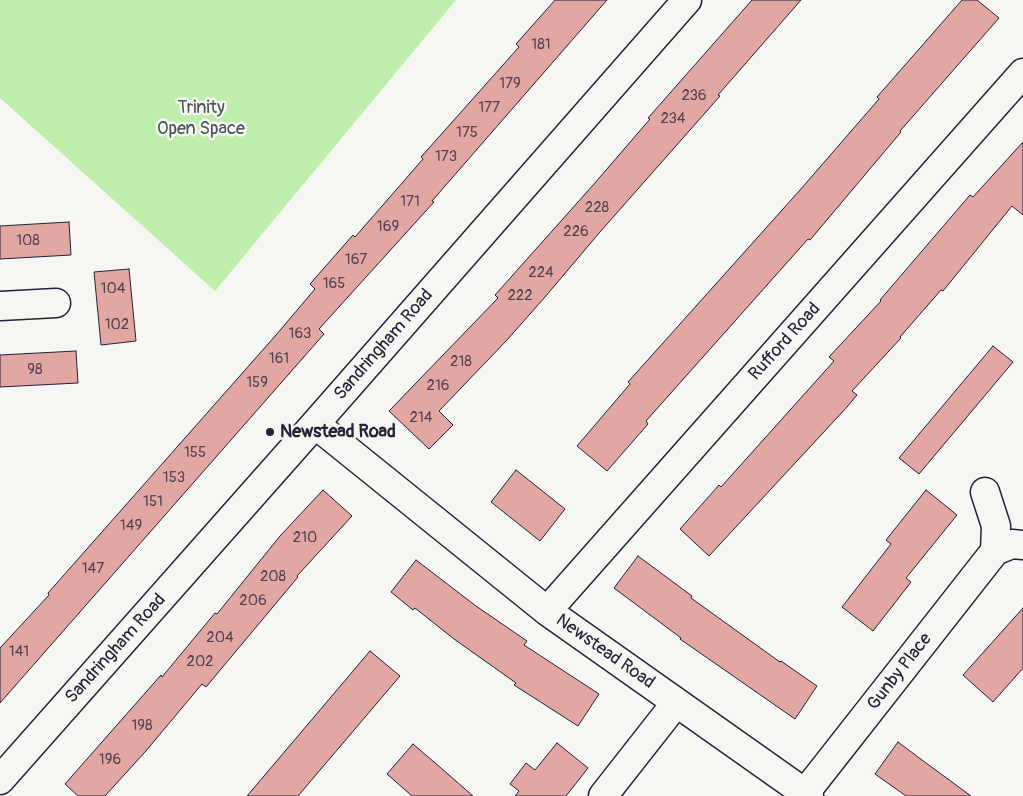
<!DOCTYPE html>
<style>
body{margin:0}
canvas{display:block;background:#f6f6f2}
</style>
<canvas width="1023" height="796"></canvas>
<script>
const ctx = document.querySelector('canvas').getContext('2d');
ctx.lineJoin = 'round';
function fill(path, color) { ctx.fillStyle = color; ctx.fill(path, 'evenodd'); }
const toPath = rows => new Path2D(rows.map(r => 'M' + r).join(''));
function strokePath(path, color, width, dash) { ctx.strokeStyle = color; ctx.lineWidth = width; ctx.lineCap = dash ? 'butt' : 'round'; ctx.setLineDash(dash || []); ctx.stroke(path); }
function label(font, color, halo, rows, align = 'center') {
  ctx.font = font + ' Pangolin,sans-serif'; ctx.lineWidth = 5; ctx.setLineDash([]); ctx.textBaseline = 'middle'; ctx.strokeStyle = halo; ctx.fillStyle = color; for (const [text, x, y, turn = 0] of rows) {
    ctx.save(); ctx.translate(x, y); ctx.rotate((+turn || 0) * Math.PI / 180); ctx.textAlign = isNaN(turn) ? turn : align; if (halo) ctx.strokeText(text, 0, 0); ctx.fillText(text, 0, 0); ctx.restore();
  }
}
const green = toPath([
 [0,0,456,0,215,291,0,98]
]);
const building = toPath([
 [555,0,607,0,432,201,434,202,319,329,324,334,0,703,0,648,49,595,48,593,276,335,315,289,310,284,353,235,355,237,423,159,421,157,519,47,516,44,555,0],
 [752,0,801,0,718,95,720,96,600,232,545,297,507,340,439,411,453,425,429,449,389,411,498,298,495,295,594,184,650,119,648,118,752,0],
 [962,0,977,0,999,18,900,131,901,132,810,240,808,239,646,421,648,424,607,471,577,446,630,384,628,382,800,190,879,99,877,97,962,0],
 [1023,142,1023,215,1012,206,943,291,941,290,900,337,901,338,852,391,857,395,847,407,709,556,680,529,719,485,721,487,834,361,829,357,881,301,880,300,970,195,973,197,1023,142],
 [69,222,71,255,0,259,0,226,69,222],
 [129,269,136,341,101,345,94,272,129,269],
 [993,346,1013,362,919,474,899,458,993,346],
 [76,351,78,383,0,387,0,355,76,351],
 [516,470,565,509,540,541,491,502,516,470],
 [323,490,352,516,297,576,298,577,206,687,202,684,145,752,105,796,78,796,65,784,161,675,162,677,215,613,217,614,280,536,323,490],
 [926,490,957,515,906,578,911,582,873,631,842,607,891,544,886,540,926,490],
 [638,556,692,596,691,598,780,662,781,661,817,686,795,719,680,639,681,638,614,588,638,556],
 [416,560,476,606,527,641,524,645,599,694,578,726,514,685,516,683,454,639,415,608,413,610,391,592,416,560],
 [1023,608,1023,668,993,702,963,675,1023,608],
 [370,651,400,676,298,796,247,796,370,651],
 [898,742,922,760,971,796,906,796,875,774,898,742],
 [557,743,588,768,566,796,515,796,519,791,510,784,526,763,535,770,557,743],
 [413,744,441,768,473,796,412,796,387,774,413,744]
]);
const minor = toPath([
 [0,306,56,303],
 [315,424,547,611,809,796],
 [995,551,1012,544,1023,545],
 [547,611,1023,73],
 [0,780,315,424,687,0],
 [805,793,995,551,996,526,985,492],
 [603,796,676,703]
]);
const markers = [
 [270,432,5,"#22223b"]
];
const numberNames = [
 ["181",541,45],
 ["179",510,84],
 ["236",694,96],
 ["177",489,108],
 ["234",673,119],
 ["175",467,133],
 ["173",446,157],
 ["171",410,202],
 ["228",597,208],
 ["169",388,227],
 ["226",576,232],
 ["108",28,241],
 ["167",356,260],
 ["224",541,273],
 ["165",334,284],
 ["104",113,289],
 ["222",520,296],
 ["102",117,325],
 ["163",300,334],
 ["161",279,359],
 ["218",461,362],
 ["98",35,370],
 ["159",257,383],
 ["216",438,386],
 ["214",421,418],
 ["155",195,453],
 ["153",174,478],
 ["151",153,502],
 ["149",131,526],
 ["210",305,538],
 ["147",93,569],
 ["208",273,577],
 ["206",253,601],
 ["204",220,638],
 ["141",19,652],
 ["202",200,662],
 ["198",142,726],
 ["196",110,760]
];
const parkNames = [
 ["Trinity",201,108],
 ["Open Space",201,129]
];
const streetNames = [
 ["Rufford Road",785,342,-48],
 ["Sandringham Road",384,345,-49],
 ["Sandringham Road",116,649,-48],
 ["Newstead Road",605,652,35],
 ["Gunby Place",900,672,-52]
];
const poiNames = [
 ["Newstead Road",280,432]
];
fill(green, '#bfeeac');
fill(building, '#e2a7a2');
strokePath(building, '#22223b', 1);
strokePath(minor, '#22223b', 31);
strokePath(minor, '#f6f6f2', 28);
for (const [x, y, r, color] of markers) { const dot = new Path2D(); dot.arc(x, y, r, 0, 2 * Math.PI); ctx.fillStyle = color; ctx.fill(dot); strokePath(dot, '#f6f6f2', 2); }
label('15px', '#524355', null, numberNames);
label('18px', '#495557', '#f6f6f2', parkNames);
label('18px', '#22223b', '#f6f6f2', streetNames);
label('bold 18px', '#22223b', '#f6f6f2', poiNames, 'left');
</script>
